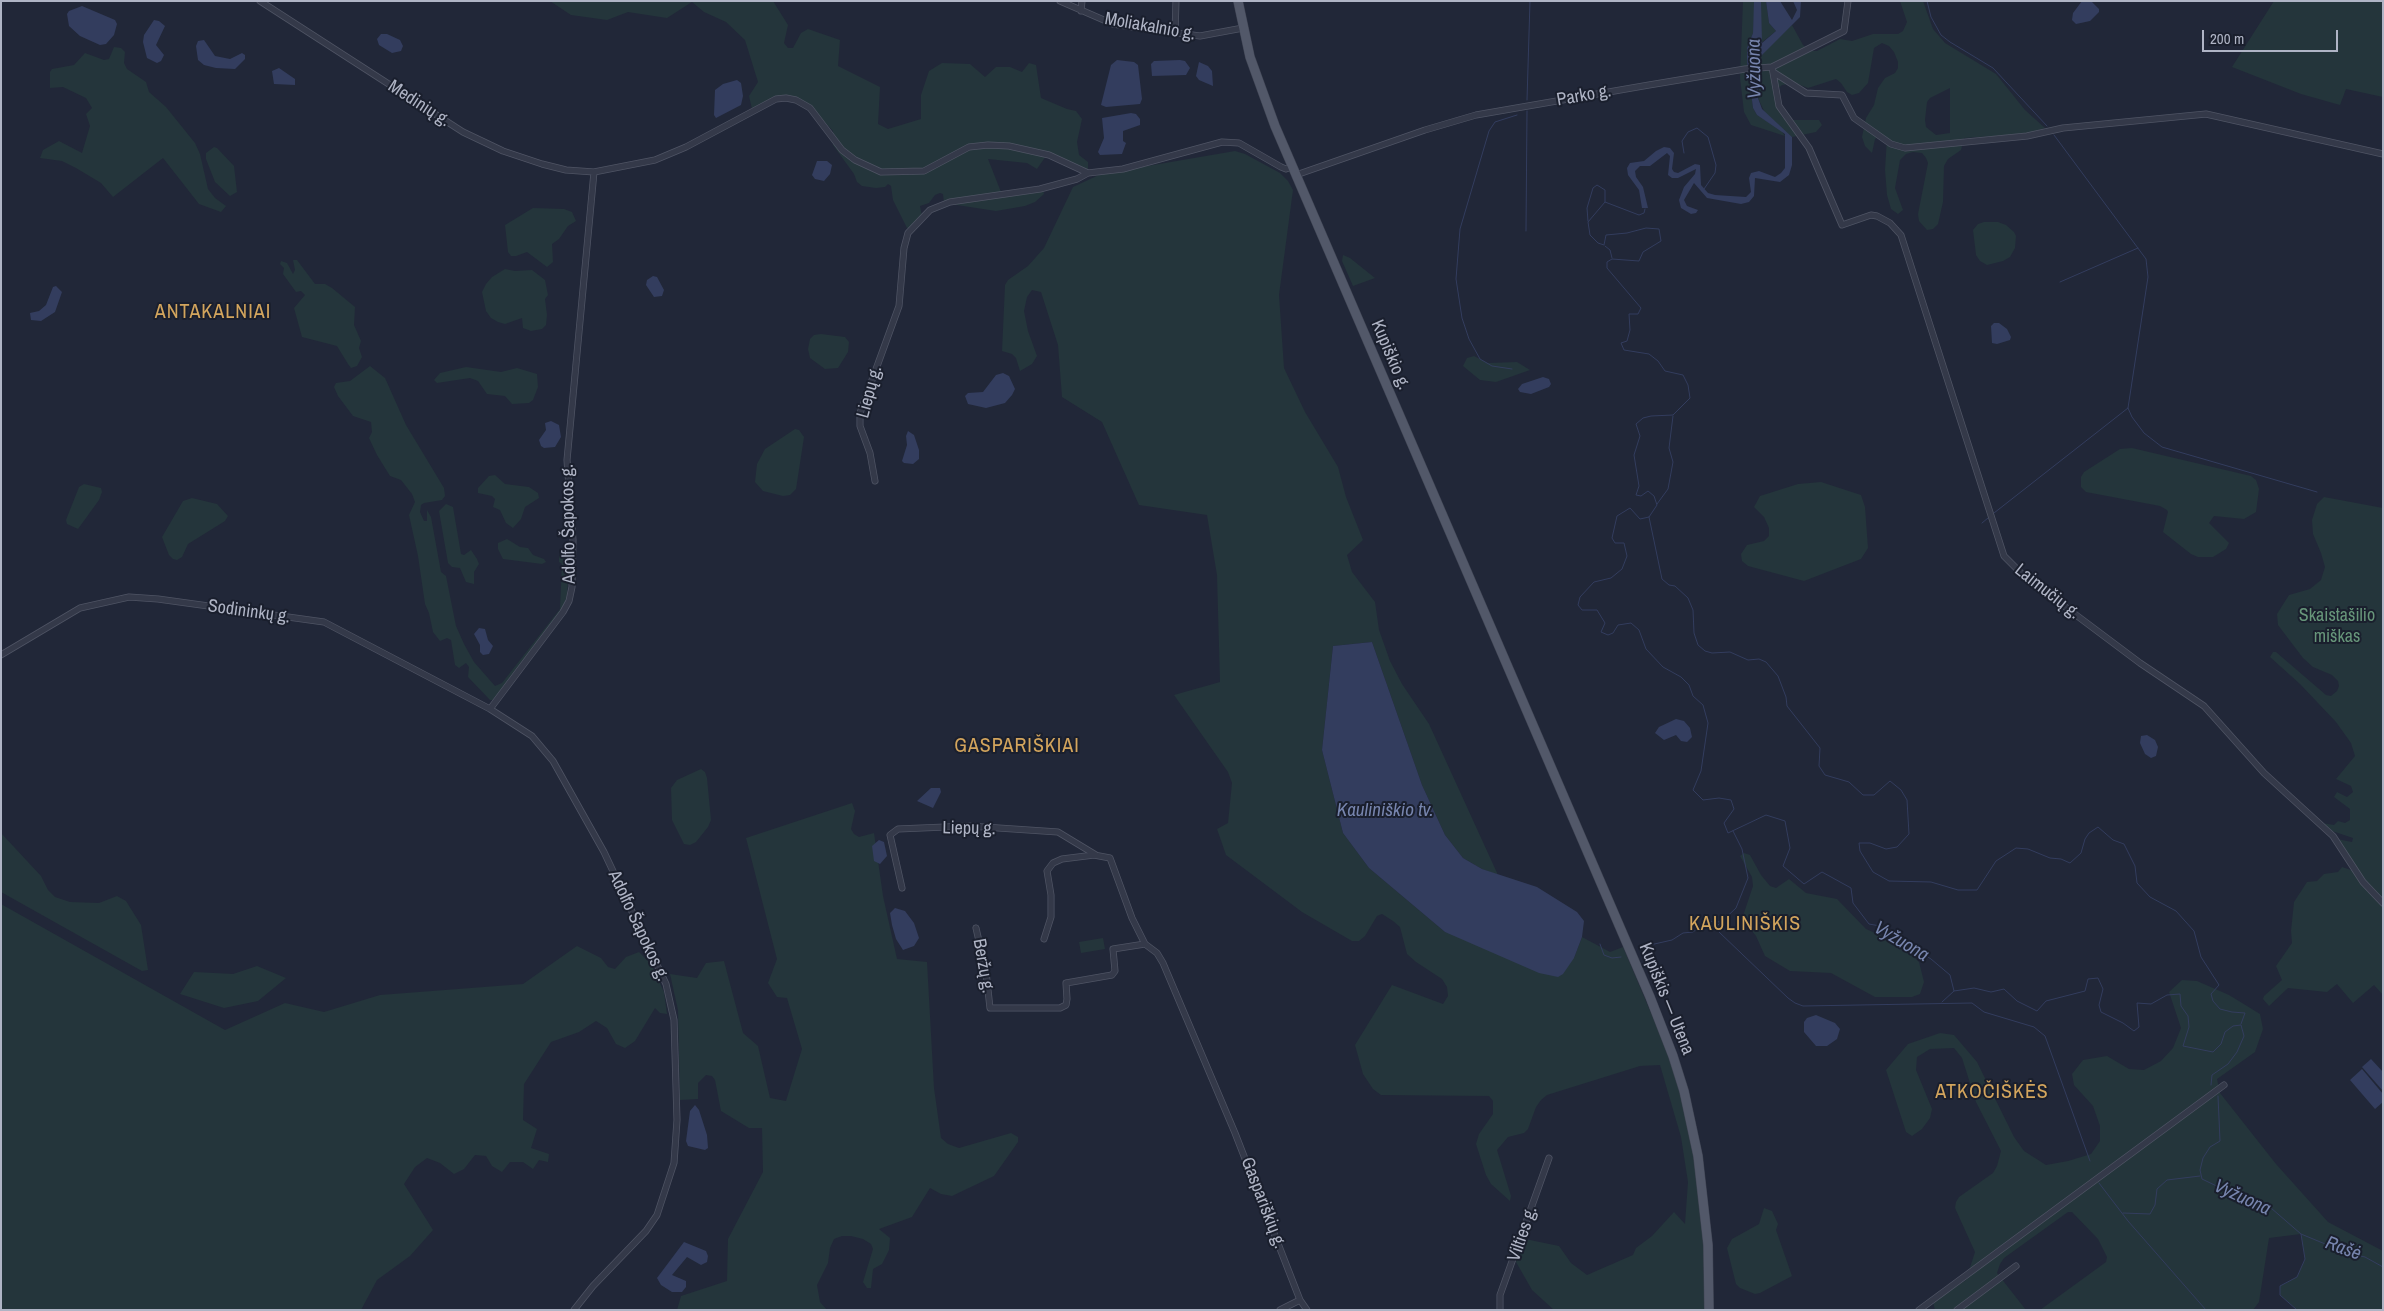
<!DOCTYPE html>
<meta charset="utf-8">
<style>
body{margin:0}
#map{position:relative;width:2384px;height:1311px;overflow:hidden;background:#212738;font-family:"Archivo Narrow",sans-serif}
canvas{display:block}
.frame{position:absolute;inset:0;border:2px solid #afb4c5;pointer-events:none}
.scale{position:absolute;left:2202px;top:30px;width:136px;height:22px;box-sizing:border-box;border:2px solid #afb4c5;border-top:0;padding-left:6px;font-size:15px;line-height:18px;white-space:nowrap;color:#afb4c5;-webkit-text-stroke:4px #1a1f2d;paint-order:stroke}
</style>
<div id="map">
<canvas width="2384" height="1311"></canvas>
<div class="frame"></div>
<div class="scale">200 m</div>
</div>
<script>
const ctx = document.querySelector('canvas').getContext('2d');
ctx.lineJoin = 'round';
function fill(path, color) { ctx.fillStyle = color; ctx.fill(path, 'evenodd'); }
const toPath = rows => new Path2D(rows.map(r => 'M' + r).join(''));
function strokePath(path, color, width, dash) { ctx.strokeStyle = color; ctx.lineWidth = width; ctx.lineCap = dash ? 'butt' : 'round'; ctx.setLineDash(dash || []); ctx.stroke(path); }
function label(font, color, halo, rows, align = 'center') {
  ctx.font = font + ' "Archivo Narrow",sans-serif'; ctx.lineWidth = 4; ctx.setLineDash([]); ctx.textBaseline = 'middle'; ctx.strokeStyle = halo; ctx.fillStyle = color; for (const [text, x, y, turn = 0] of rows) {
    ctx.save(); ctx.translate(x, y); ctx.rotate((+turn || 0) * Math.PI / 180); ctx.textAlign = isNaN(turn) ? turn : align; if (halo) ctx.strokeText(text, 0, 0); ctx.fillText(text, 0, 0); ctx.restore();
  }
}
const green = toPath([
 [550,1,773,1,788,25,784,43,788,48,793,48,801,33,808,29,840,40,838,66,880,87,878,124,888,129,921,119,921,95,929,71,942,63,970,64,985,77,996,67,1010,67,1022,72,1029,63,1036,65,1041,98,1067,109,1076,111,1082,119,1077,142,1079,155,1088,162,1088,170,1048,153,1037,169,1027,163,988,159,1001,192,1043,190,1044,194,1035,202,1025,206,996,211,944,203,943,194,940,193,935,195,929,203,920,206,922,216,909,228,907,228,893,200,891,186,888,184,885,187,876,188,862,186,857,182,854,174,833,145,833,131,806,102,786,95,775,97,752,109,749,96,758,82,745,40,726,22,704,12,692,2,667,18,628,12,607,20,571,15],
 [1743,1,1754,1,1755,3,1753,33,1747,48,1747,61,1753,108,1757,115,1781,130,1785,136,1751,125,1744,112,1740,78],
 [1761,1,1766,1,1769,23,1776,31,1761,43],
 [1900,1,1923,1,1933,29,1945,43,1996,74,2025,110,2045,128,2026,134,1964,138,1961,150,1948,159,1944,166,1943,202,1938,224,1933,229,1927,230,1919,221,1918,214,1928,163,1926,158,1922,153,1913,152,1906,154,1900,160,1895,188,1903,210,1898,214,1891,209,1887,195,1885,170,1887,138,1881,134,1875,139,1872,153,1865,146,1862,137,1866,118,1874,105,1878,88,1885,78,1895,73,1898,68,1898,62,1894,52,1889,46,1882,43,1874,48,1868,83,1859,93,1852,95,1847,92,1841,83,1836,79,1808,88,1795,83,1782,85,1773,93,1778,109,1783,118,1793,120,1819,120,1822,125,1816,132,1792,137,1765,113,1758,98,1761,56,1769,46,1792,25,1803,45,1811,51,1817,51,1840,39,1852,41,1873,34,1898,34,1903,31,1907,22],
 [1950,88,1950,133,1936,135,1926,127,1925,120,1927,102,1930,98],
 [2274,1,2383,1,2383,97,2346,89,2340,105,2301,94,2232,67],
 [114,47,121,48,125,52,124,63,127,69,146,82,149,92,166,107,195,143,200,154,208,189,215,198,226,206,221,212,199,204,163,158,113,197,101,183,76,168,62,161,40,158,43,150,59,141,82,153,90,126,86,114,92,108,86,98,63,87,50,88,50,72,52,69,74,65,85,53,104,60,109,59],
 [214,147,217,148,234,166,237,192,230,196,215,182,206,159,206,153],
 [1235,151,1245,154,1280,173,1288,181,1293,190,1279,295,1284,368,1305,412,1338,467,1346,497,1363,540,1347,555,1352,572,1375,602,1379,630,1390,661,1402,684,1429,724,1498,875,1482,869,1463,858,1445,835,1422,785,1372,642,1333,646,1322,750,1343,833,1369,868,1445,932,1574,958,1582,937,1610,952,1623,947,1673,1065,1691,1131,1703,1214,1707,1310,1554,1310,1532,1290,1516,1262,1525,1239,1559,1246,1571,1263,1587,1275,1633,1255,1636,1248,1652,1236,1674,1212,1685,1224,1688,1182,1681,1137,1660,1065,1640,1066,1547,1095,1541,1100,1536,1107,1528,1129,1524,1133,1508,1137,1497,1150,1511,1196,1510,1201,1491,1184,1486,1175,1476,1144,1479,1134,1493,1114,1493,1101,1489,1096,1381,1095,1373,1089,1363,1074,1355,1045,1392,985,1443,1004,1448,996,1447,987,1442,979,1416,962,1407,954,1400,927,1393,921,1382,914,1377,916,1365,936,1359,941,1352,941,1302,912,1226,855,1217,829,1228,823,1232,783,1228,772,1174,695,1220,682,1217,575,1207,515,1139,505,1102,422,1062,397,1058,345,1041,292,1032,290,1027,297,1024,311,1028,331,1037,356,1032,364,1020,371,1016,358,1012,354,1002,351,1005,285,1008,280,1028,266,1044,248,1073,187,1101,174],
 [533,208,564,209,572,212,576,221,568,226,559,239,552,244,553,262,547,267,527,252,516,256,511,256,508,252,505,225],
 [1984,222,1998,222,2006,225,2014,232,2016,236,2015,248,2010,257,2003,261,1987,265,1980,261,1976,255,1973,230,1978,224],
 [1343,255,1350,258,1375,278,1353,286,1342,261],
 [293,260,297,260,315,284,325,284,332,288,355,307,354,325,361,341,359,348,362,357,357,366,351,368,348,364,337,346,302,337,294,308,305,295,301,291,296,292,283,274,284,268,280,264,281,261,287,263,293,274,295,270],
 [505,269,515,271,532,270,545,280,548,295,545,299,547,315,546,325,542,329,531,331,523,328,522,318,505,324,498,322,491,318,486,311,482,292,486,284,492,277],
 [821,334,845,337,849,342,848,352,838,368,825,369,810,358,808,349,810,339,814,335],
 [1474,356,1488,363,1517,362,1530,370,1496,382,1480,380,1463,366,1467,358],
 [370,366,385,378,406,425,444,488,445,496,442,500,424,503,421,505,420,512,424,521,427,521,427,510,431,517,441,572,446,576,456,626,464,644,474,662,495,686,502,683,560,609,562,564,559,562,559,556,566,550,570,550,567,595,562,612,493,700,490,700,468,677,469,667,466,663,459,668,455,665,451,640,447,638,440,641,433,632,429,613,425,604,418,556,409,515,415,502,412,494,401,480,390,476,377,455,369,438,372,432,371,422,353,416,338,396,334,387,336,383,350,381],
 [466,367,501,372,517,368,537,374,538,387,533,400,529,403,512,404,505,396,487,394,478,381,470,378,437,383,434,380,440,373],
 [795,429,799,430,804,437,796,489,790,495,783,496,763,491,755,482,757,464,765,449],
 [2132,448,2251,476,2256,480,2259,489,2256,512,2244,519,2214,516,2209,523,2229,543,2226,549,2213,557,2198,557,2191,554,2163,532,2168,512,2167,510,2160,506,2086,492,2081,487,2081,477,2084,472,2120,449],
 [495,475,505,484,529,487,538,493,539,498,525,507,521,519,513,528,506,523,500,510,493,507,495,499,492,496,478,493,478,488,489,476],
 [1821,482,1861,495,1865,507,1868,548,1861,559,1804,581,1748,566,1742,561,1741,554,1747,545,1764,541,1769,536,1769,528,1764,517,1754,507,1760,496,1798,484],
 [84,484,101,488,102,492,99,500,78,529,67,524,66,520,79,487],
 [2324,497,2383,508,2383,995,2374,985,2353,1003,2337,984,2327,992,2288,988,2269,1006,2263,999,2264,996,2282,980,2276,966,2292,943,2291,931,2294,902,2307,882,2317,881,2324,874,2338,872,2342,867,2354,871,2337,839,2352,842,2353,838,2329,830,2321,823,2334,825,2338,821,2345,823,2350,820,2350,809,2334,797,2337,792,2347,797,2353,792,2351,786,2336,779,2355,756,2351,743,2336,722,2300,684,2270,657,2273,652,2276,652,2326,695,2331,696,2337,691,2339,686,2338,681,2332,675,2313,667,2303,658,2278,625,2277,614,2289,595,2310,589,2321,580,2325,567,2321,553,2313,534,2312,520,2317,504],
 [192,498,217,504,228,516,225,521,188,544,182,557,177,560,173,559,169,555,162,537,183,501],
 [446,504,453,507,461,554,464,555,471,550,477,559,479,564,474,572,474,584,466,582,460,568,452,567,448,563,439,511],
 [507,539,520,547,528,548,533,555,544,559,546,562,542,564,503,559,498,549,498,543],
 [701,769,705,772,707,778,711,820,708,827,696,842,690,845,684,844,672,820,671,788,677,780],
 [852,803,855,811,851,829,854,834,859,837,874,833,883,896,897,959,927,962,934,1088,941,1138,948,1144,959,1148,1011,1133,1018,1137,1018,1142,994,1176,952,1196,941,1194,930,1188,912,1217,879,1229,890,1238,889,1250,882,1264,873,1269,871,1288,867,1288,863,1282,873,1249,871,1244,863,1239,851,1236,842,1236,834,1239,830,1248,828,1263,817,1285,820,1302,827,1310,677,1310,681,1296,727,1281,728,1239,763,1172,762,1128,749,1128,721,1111,715,1080,712,1076,706,1075,698,1083,698,1099,680,1100,678,1010,670,974,697,978,706,963,724,961,743,1033,758,1046,770,1098,786,1101,802,1049,787,998,777,997,768,983,777,959,746,838],
 [1,833,41,876,48,890,55,897,70,902,99,903,117,896,126,901,141,925,148,970,142,971,1,892],
 [1744,853,1750,855,1761,875,1770,886,1776,888,1789,879,1806,893,1837,899,1866,929,1902,945,1919,962,1924,982,1920,994,1912,997,1875,997,1831,973,1790,971,1765,956,1756,936,1745,922,1744,913,1753,886,1752,877,1740,856],
 [1,904,225,1030,285,1003,324,1012,380,995,523,984,577,946,601,958,608,967,615,969,626,957,639,952,651,964,664,992,667,1014,660,1013,655,1008,635,1041,625,1048,616,1044,607,1028,596,1021,579,1032,551,1042,524,1084,523,1120,537,1129,531,1148,549,1154,548,1162,539,1160,533,1169,523,1162,510,1162,502,1172,492,1166,486,1156,475,1155,464,1169,454,1174,440,1163,427,1158,415,1167,404,1184,433,1230,410,1256,377,1280,361,1310,1,1310],
 [1103,938,1105,949,1081,953,1079,942],
 [257,966,286,978,258,1001,224,1008,180,994,194,972,233,974],
 [2182,980,2197,981,2229,995,2260,1014,2263,1029,2255,1052,2217,1079,2220,1093,2276,1164,2328,1222,2383,1251,2383,1310,2297,1310,2280,1295,2280,1286,2297,1277,2305,1259,2301,1234,2269,1238,2259,1302,2253,1310,2040,1310,2106,1262,2107,1257,2098,1239,2072,1212,2068,1212,2004,1258,2000,1264,1997,1273,2026,1310,1935,1310,1933,1302,1966,1280,1975,1252,1955,1208,1956,1202,1959,1197,1993,1173,1997,1166,2001,1151,1976,1102,1962,1058,1954,1048,1930,1049,1917,1057,1916,1070,1932,1109,1930,1118,1922,1129,1912,1136,1906,1132,1886,1070,1908,1044,1940,1033,1954,1035,1977,1062,2014,1137,2024,1151,2046,1165,2068,1161,2091,1154,2100,1141,2100,1126,2093,1106,2074,1085,2072,1074,2083,1060,2107,1056,2129,1069,2144,1070,2161,1061,2173,1048,2181,1028,2169,992],
 [1764,1208,1772,1211,1778,1224,1776,1230,1792,1276,1760,1293,1755,1294,1740,1288,1736,1284,1727,1248,1732,1239,1759,1224]
]);
const water = toPath([
 [1754,1,1761,1,1762,43,1776,31,1769,23,1766,1,1780,1,1792,20,1797,10,1793,1,1801,1,1800,17,1761,56,1758,78,1758,98,1762,109,1792,137,1792,165,1789,175,1780,182,1755,178,1754,196,1749,202,1741,204,1707,198,1694,183,1684,200,1687,206,1698,210,1696,213,1691,214,1681,208,1679,200,1684,187,1695,174,1696,169,1678,178,1672,178,1668,175,1670,156,1667,153,1650,166,1640,166,1635,171,1636,177,1643,187,1648,208,1642,208,1639,190,1628,175,1627,168,1630,163,1644,161,1656,151,1664,147,1670,148,1674,153,1672,169,1674,172,1678,173,1695,164,1700,165,1701,185,1708,193,1715,195,1746,197,1751,192,1749,178,1751,173,1759,171,1775,177,1781,173,1785,168,1785,134,1757,115,1753,108,1747,61,1747,48,1753,33],
 [2082,1,2092,2,2099,9,2099,12,2090,21,2076,24,2072,20,2073,13],
 [82,6,115,20,117,24,114,35,106,44,100,45,80,36,69,26,67,14,69,11],
 [154,20,159,21,165,26,156,45,164,55,161,61,157,63,147,58,143,42,144,35],
 [381,34,387,34,400,40,403,46,401,51,392,53,379,45,377,39],
 [204,40,215,56,230,59,242,53,245,55,245,59,235,69,216,68,204,65,198,60,196,46,198,41],
 [1117,60,1134,62,1138,65,1142,99,1140,104,1106,107,1101,105,1111,65],
 [1180,60,1185,61,1190,68,1186,75,1152,76,1151,64,1154,61],
 [1199,62,1208,66,1212,71,1213,86,1199,80,1196,76],
 [279,68,295,79,295,85,274,84,272,71],
 [737,80,741,83,743,96,741,105,716,118,714,115,715,90,723,84],
 [1131,113,1136,114,1140,119,1140,125,1123,131,1123,141,1126,143,1122,154,1100,155,1098,152,1104,138,1102,118],
 [817,161,827,161,832,165,830,174,824,181,815,179,812,175],
 [653,276,657,277,664,290,662,296,654,297,646,285,647,280],
 [56,286,62,292,55,312,41,321,31,320,30,313,39,311,46,305,53,287],
 [1994,323,1999,323,2007,329,2011,337,2010,340,1997,344,1992,343,1991,326],
 [1003,373,1009,376,1015,389,1012,395,1005,403,986,408,968,404,965,396,968,393,983,392,996,375],
 [1543,377,1549,379,1551,384,1549,387,1531,394,1520,392,1518,389,1522,384],
 [551,421,559,425,561,437,555,447,544,448,541,446,539,440,546,430,545,423],
 [908,431,914,435,919,450,919,459,913,464,904,463,902,461,907,445,906,436],
 [479,628,485,629,488,640,493,646,489,654,483,655,480,652,480,645,474,634],
 [1372,642,1422,785,1445,835,1463,858,1482,869,1537,887,1577,912,1584,921,1582,937,1574,958,1563,974,1558,977,1539,973,1445,932,1369,868,1343,833,1322,750,1333,646],
 [1676,719,1684,721,1690,728,1692,737,1687,742,1681,741,1676,735,1664,740,1655,733,1659,727],
 [2147,735,2155,740,2158,747,2156,756,2151,758,2145,754,2140,743,2141,736],
 [931,788,940,788,941,792,933,808,917,801],
 [879,840,884,842,887,856,880,864,874,861,872,846],
 [895,908,905,911,914,923,919,938,914,946,903,950,896,939,892,925,890,913],
 [1816,1015,1835,1023,1840,1029,1837,1039,1827,1046,1816,1046,1804,1032,1804,1022,1807,1018],
 [2371,1059,2383,1072,2383,1091,2362,1067],
 [2362,1069,2383,1094,2383,1102,2375,1109,2350,1080],
 [695,1105,699,1110,707,1135,708,1148,705,1150,688,1146,686,1141,690,1111],
 [684,1242,706,1251,708,1256,707,1262,701,1265,687,1257,672,1275,686,1281,686,1287,682,1292,672,1292,661,1285,657,1278]
]);
const stream = toPath([
 [1927,1,1931,17,1941,35,1950,42,1993,68,2047,126],
 [1527,100,1530,1],
 [1684,153,1682,141,1688,132,1697,128,1708,137,1716,165,1715,173,1704,189],
 [1645,209,1644,213,1639,215,1605,202,1588,222,1590,235,1598,243,1604,245,1606,235,1627,233,1646,228,1659,229,1661,241,1643,252,1639,261,1612,259,1607,262,1607,268,1641,308,1638,314,1629,314,1630,330,1627,341,1621,343,1624,350,1649,354,1658,361,1665,371,1683,375,1688,385,1690,398,1673,415,1651,416,1643,418,1636,424,1640,436,1634,455,1639,486,1636,495,1641,496,1648,491,1654,496,1657,505,1649,517,1640,519,1630,508,1617,516,1612,538,1615,543,1624,543,1627,556,1622,569,1611,578,1594,582,1580,597,1578,605,1582,610,1597,610,1605,623,1601,632,1608,635,1613,633,1618,625,1631,623,1639,630,1646,649,1663,667,1681,677,1689,685,1693,696,1703,705,1708,723,1701,771,1693,790,1703,800,1719,798,1731,800,1734,809,1724,823,1728,833,1766,815,1785,821,1790,848,1783,866,1804,884,1822,872,1851,888,1853,903,1869,924,1880,926,1931,959,1950,975,1954,991,1974,988,1991,992,2004,989,2017,1001,2037,1011,2046,1001,2085,991,2088,979,2098,978,2103,989,2099,1005,2101,1012,2123,1023,2134,1031,2139,1027,2137,1003,2151,1004,2167,995,2180,994,2181,1006,2188,1016,2189,1027,2183,1046,2213,1052,2221,1044,2225,1032,2233,1026,2241,1025,2244,1036,2237,1052,2228,1064,2212,1075,2211,1085],
 [1588,221,1587,208,1593,188,1597,185,1605,190,1605,202],
 [1526,231,1527,111],
 [1605,246,1610,250,1612,258],
 [2060,282,2138,248],
 [1512,369,1492,366,1480,359,1469,339,1462,318,1456,279,1460,229,1489,131,1495,122,1517,115],
 [2128,408,2132,417,2144,433,2162,447,2317,492],
 [1657,504,1668,489,1673,462,1669,448,1673,416],
 [1994,513,2128,408,2148,277,2146,259,2054,135],
 [1649,517,1662,579,1669,585,1675,586,1688,598,1693,610,1694,633,1698,645,1705,651,1712,653,1730,652,1748,660,1759,659,1766,662,1778,676,1786,697,1787,706,1820,748,1819,766,1825,775,1849,782,1863,795,1874,795,1890,781,1901,790,1907,800,1909,834,1897,847,1886,849,1870,843,1859,843,1860,851,1873,872,1889,881,1931,882,1958,890,1977,890,1996,861,2016,848,2028,849,2050,858,2061,859,2070,863,2081,853,2085,839,2089,833,2098,827,2113,840,2124,844,2135,866,2137,883,2150,897,2176,911,2194,931,2201,957,2219,985,2211,994,2213,1001,2220,1009,2232,1012,2245,1013,2241,1024],
 [1982,523,1988,518],
 [1733,831,1742,849,1748,878,1736,908,1717,926,1719,932,1788,998,1795,1003,1803,1006,1972,1003,1984,1012,2034,1027,2045,1036,2090,1161],
 [1600,944,1604,955,1612,958,1621,957],
 [1650,945,1672,940,1683,933,1693,932,1707,921,1720,922],
 [1942,1002,1954,991],
 [2218,1096,2220,1141,2210,1147,2203,1158,2200,1170,2202,1179,2254,1204,2271,1208,2301,1234,2305,1259,2297,1277,2280,1286,2280,1295,2297,1310],
 [2099,1183,2128,1221,2206,1310],
 [2123,1213,2150,1214,2155,1205,2157,1189,2167,1180,2200,1176],
 [2301,1234,2347,1253,2365,1257,2383,1267]
]);
const minor = toPath([
 [260,1,463,132,503,151,542,164,566,170,594,172],
 [1060,1,1113,24,1132,27,1200,36,1243,28],
 [1081,11,1082,1],
 [1175,33,1176,1],
 [1772,67,1779,106,1809,148,1842,225,1871,215,1877,216,1890,223,1901,235,2004,556,2024,576,2140,663,2204,706,2264,773,2333,836,2363,882,2383,903],
 [1773,72,1806,93,1842,95,1854,118,1891,144,1905,148,2027,136,2063,128,2206,114,2383,154],
 [1296,175,1425,130,1476,115,1649,85,1745,69,1772,67,1844,31,1848,1],
 [875,481,870,453,860,426,860,413,899,306,904,248,908,233,930,210,950,202,1040,189,1077,179,1088,173,1123,169,1222,142,1239,143,1281,167,1286,169,1292,167],
 [1,655,80,608,129,597,158,599,324,622,490,709],
 [902,888,890,835,898,829,969,826,1058,832,1096,855],
 [976,928,986,972,990,1008,1060,1008,1066,1005,1067,999,1066,983,1112,975,1115,971,1113,949,1145,944],
 [1044,939,1051,917,1051,895,1047,871,1053,863,1062,859,1094,855,1110,858,1132,918,1145,944,1157,953,1163,963,1235,1133,1300,1300,1307,1310],
 [574,1310,593,1286,646,1231,657,1215,674,1163,677,1120,674,1020,666,984,604,852,553,761,532,736,490,709,563,612,569,601,572,587,573,540,567,460,594,172,655,160,686,147,776,99,786,98,796,100,810,108,842,150,855,160,881,172,924,171,969,147,988,145,1009,146,1049,155,1088,173],
 [1280,1310,1300,1300],
 [1500,1310,1500,1295,1549,1158],
 [1919,1310,2224,1085],
 [1957,1310,2016,1266]
]);
const primary = toPath([
 [1238,1,1250,57,1275,126,1650,997,1673,1056,1684,1091,1698,1156,1708,1245,1709,1310]
]);
const streetNames = [
 ["Moliakalnio g.",1150,27,10],
 ["Parko g.",1584,96,-10],
 ["Medinių g.",419,104,33],
 ["Kupiškio g.",1390,355,67],
 ["Liepų g.",870,392,-75],
 ["Adolfo Šapokos g.",569,524,-91],
 ["Laimučių g.",2047,592,38],
 ["Sodininkų g.",249,612,8],
 ["Liepų g.",969,829,1],
 ["Adolfo Šapokos g.",638,926,65],
 ["Beržų g.",983,966,80],
 ["Kupiškis — Utena",1666,999,68],
 ["Gaspariškių g.",1263,1203,69],
 ["Vilties g.",1523,1234,-71]
];
const parkNames = [
 ["Skaistašilio",2337,616],
 ["miškas",2337,637]
];
const waterNames = [
 ["Vyžuona",1755,69,-91],
 ["Kauliniškio tv.",1385,811],
 ["Vyžuona",1901,942,31],
 ["Vyžuona",2242,1198,25],
 ["Rašė",2343,1249,20]
];
const quarterNames = [
 ["ANTAKALNIAI",213,313],
 ["GASPARIŠKIAI",1017,747],
 ["KAULINIŠKIS",1745,925],
 ["ATKOČIŠKĖS",1992,1093]
];
fill(green, '#24353b');
fill(water, '#333d5e');
strokePath(stream, '#333d5e', 1);
strokePath(minor, '#4f5464', 7);
strokePath(primary, '#3e4352', 10);
strokePath(minor, '#343949', 5.5);
strokePath(primary, '#525869', 9);
label('18px', '#afb4c5', '#1a1f2d', streetNames);
label('18px', '#67967a', '#1a1f2d', parkNames);
label('italic 19px', '#7785ae', '#1a1f2d', waterNames);
ctx.letterSpacing = '1px';
label('20px', '#d3a55d', '#1a1f2d', quarterNames);
ctx.letterSpacing = '0px';
</script>
